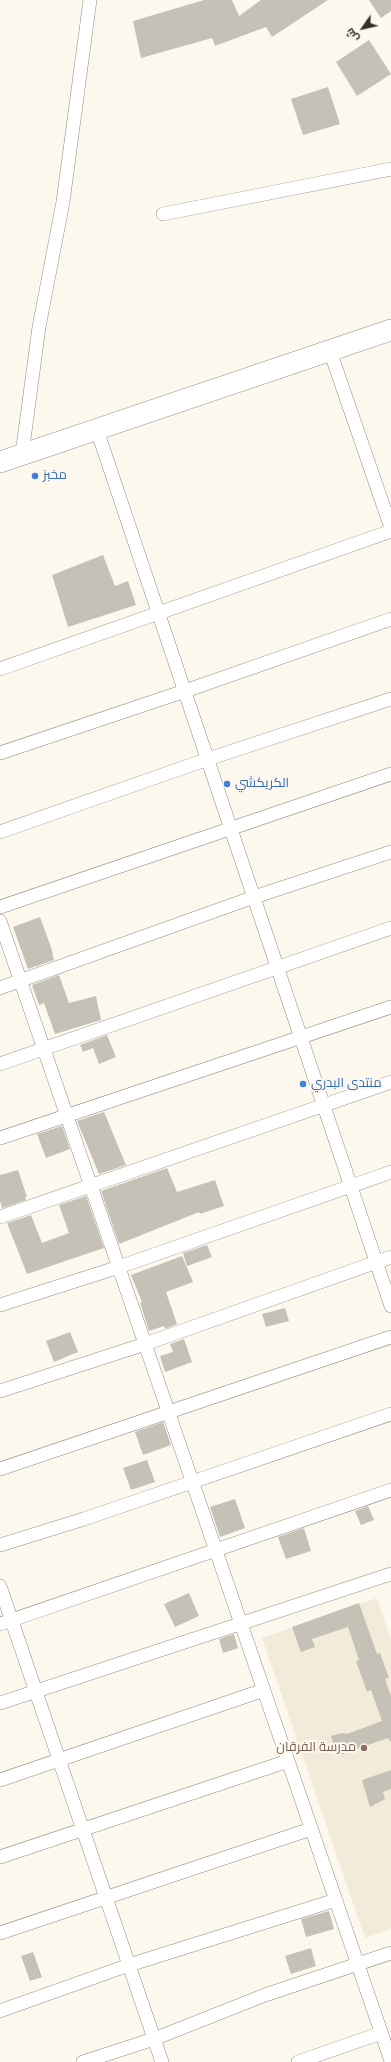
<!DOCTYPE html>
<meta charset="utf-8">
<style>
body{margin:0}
#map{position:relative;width:391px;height:2062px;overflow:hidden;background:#fdf8ee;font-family:"Source Serif 4",Cairo,serif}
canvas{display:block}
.north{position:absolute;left:343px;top:8px;width:40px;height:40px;-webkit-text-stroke:3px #fdf8ee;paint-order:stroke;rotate:236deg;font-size:11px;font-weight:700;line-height:16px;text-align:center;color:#33312d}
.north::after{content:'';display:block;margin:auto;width:14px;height:18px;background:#33312d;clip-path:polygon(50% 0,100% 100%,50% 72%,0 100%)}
</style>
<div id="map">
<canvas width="391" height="2062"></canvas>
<div class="north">ش</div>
</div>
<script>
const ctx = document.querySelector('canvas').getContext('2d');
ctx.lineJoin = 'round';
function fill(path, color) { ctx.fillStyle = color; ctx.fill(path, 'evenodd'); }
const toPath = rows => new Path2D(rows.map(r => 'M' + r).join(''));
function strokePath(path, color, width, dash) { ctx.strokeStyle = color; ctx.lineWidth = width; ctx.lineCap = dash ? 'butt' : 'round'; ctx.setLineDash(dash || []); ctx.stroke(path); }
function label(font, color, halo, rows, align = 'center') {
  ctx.font = font + ' "Source Serif 4",Cairo,serif'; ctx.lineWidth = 4; ctx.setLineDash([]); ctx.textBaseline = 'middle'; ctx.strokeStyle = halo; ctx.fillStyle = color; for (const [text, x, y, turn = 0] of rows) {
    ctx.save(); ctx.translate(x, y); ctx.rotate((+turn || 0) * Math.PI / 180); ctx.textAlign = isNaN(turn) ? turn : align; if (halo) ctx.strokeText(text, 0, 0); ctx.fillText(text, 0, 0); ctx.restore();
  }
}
const built = toPath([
 [377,1598,391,1640,391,1929,365,1938,262,1638]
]);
const building = toPath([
 [204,0,232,0,239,16,261,0,328,0,272,37,266,27,215,46,212,38,141,58,133,21],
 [369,0,391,0,391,11,381,18],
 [369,40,391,74,357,96,336,62],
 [328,87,340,124,303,135,291,99],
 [103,555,115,586,128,581,136,605,68,627,52,575],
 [40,917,53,953,52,953,54,960,28,969,13,927],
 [59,975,69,1003,96,996,101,1020,55,1034,44,1003,39,1005,32,985],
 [107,1035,116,1057,99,1064,93,1048,83,1052,80,1045],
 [104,1112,126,1165,99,1174,77,1121],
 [62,1126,70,1149,46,1158,37,1134],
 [167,1168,177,1192,215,1180,224,1206,200,1214,199,1212,119,1244,101,1191],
 [18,1170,27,1197,25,1197,26,1200,2,1208,0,1201,0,1175],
 [86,1196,104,1248,27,1274,7,1223,31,1215,42,1243,69,1233,59,1205],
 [207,1245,212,1257,187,1266,183,1253],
 [182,1256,193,1282,166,1292,177,1324,165,1329,164,1326,149,1331,140,1303,142,1302,131,1275],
 [285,1308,289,1321,266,1327,262,1314],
 [70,1332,78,1352,54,1362,46,1341],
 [184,1339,192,1362,165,1372,160,1356,173,1352,170,1344],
 [163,1422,171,1445,143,1455,135,1432],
 [147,1460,155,1482,131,1490,123,1468],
 [235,1499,245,1528,220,1537,210,1507],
 [368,1506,374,1520,361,1525,355,1511],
 [304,1528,311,1551,286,1559,278,1537],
 [189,1593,199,1616,175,1627,164,1604],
 [359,1603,377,1654,380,1653,389,1678,385,1679,391,1696,391,1742,388,1738,337,1756,331,1736,342,1733,347,1734,382,1721,371,1690,367,1692,356,1661,359,1660,348,1627,312,1639,315,1647,301,1652,292,1627],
 [234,1634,238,1648,223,1653,219,1639],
 [391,1770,391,1789,383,1792,385,1799,370,1807,362,1780],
 [329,1911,334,1929,306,1937,301,1919],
 [311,1948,316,1966,291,1974,285,1956],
 [33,1952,42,1977,30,1981,21,1956]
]);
const street = toPath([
 [163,214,391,169],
 [330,351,391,528],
 [97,430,391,1306],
 [22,454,39,327,63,202,90,0],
 [0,669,391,531],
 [0,753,185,691,391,619],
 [0,832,208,759,391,699],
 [0,907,391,774],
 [0,921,391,2061],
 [0,988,254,897,391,852],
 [0,1064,391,928],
 [0,1138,391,1007],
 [0,1217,391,1082],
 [0,1305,119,1267,391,1172],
 [0,1391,145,1344,391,1257],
 [0,1469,391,1337],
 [0,1545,84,1519,391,1414],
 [0,1586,162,2062],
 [0,1624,391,1490],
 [0,1703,391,1574],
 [0,1780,264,1690],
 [0,1857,288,1761],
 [0,1933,311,1829],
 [0,2011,129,1965,336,1900],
 [83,2062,154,2039,265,1995,391,1953],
 [298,2062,381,2033]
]);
const primary = toPath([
 [0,462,391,330]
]);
const markers = [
 [35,476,4,"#3f7fe0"],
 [227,784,4,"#3f7fe0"],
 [303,1084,4,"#3f7fe0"],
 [364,1748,4,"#8d6e63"]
];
const shopNames = [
 ["مخبز",43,476],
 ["الكريكشي",235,784],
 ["منتدى البدري",311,1084]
];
const educationNames = [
 ["مدرسة الفرقان",356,1748]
];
fill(built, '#f3ebda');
fill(building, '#c6c1b7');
strokePath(street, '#928e84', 14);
strokePath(primary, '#928e84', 22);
strokePath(street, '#fff', 13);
strokePath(primary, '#fff', 21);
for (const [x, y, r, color] of markers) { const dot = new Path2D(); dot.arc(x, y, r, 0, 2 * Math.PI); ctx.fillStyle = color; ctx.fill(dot); strokePath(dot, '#fdf8ee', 1.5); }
label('13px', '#366cbe', '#fdf8ee', shopNames, 'left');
label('13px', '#785e54', '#fdf8ee', educationNames, 'right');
</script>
